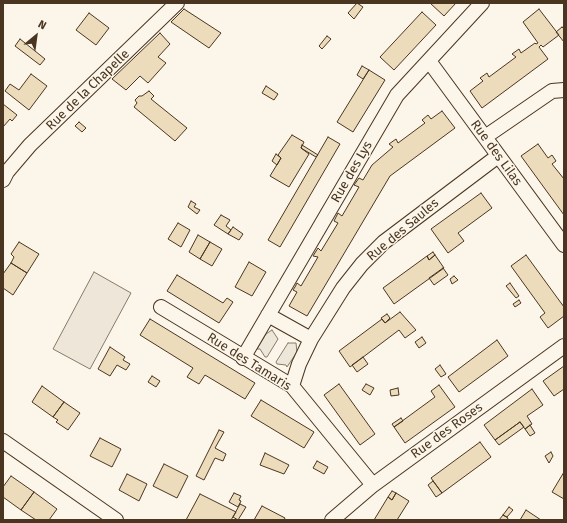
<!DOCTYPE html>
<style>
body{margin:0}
#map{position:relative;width:567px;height:523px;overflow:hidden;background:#fbf6e9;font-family:"Fira Sans",sans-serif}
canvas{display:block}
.frame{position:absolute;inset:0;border:4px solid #4a3520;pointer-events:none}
.north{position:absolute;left:16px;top:16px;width:40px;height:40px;-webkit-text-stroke:3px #fbf6e9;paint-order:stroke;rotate:29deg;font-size:11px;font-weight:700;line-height:16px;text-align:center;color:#4a3520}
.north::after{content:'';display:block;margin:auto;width:14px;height:18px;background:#4a3520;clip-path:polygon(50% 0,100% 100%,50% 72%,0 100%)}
</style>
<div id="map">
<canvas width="567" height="523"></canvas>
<div class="frame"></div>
<div class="north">N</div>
</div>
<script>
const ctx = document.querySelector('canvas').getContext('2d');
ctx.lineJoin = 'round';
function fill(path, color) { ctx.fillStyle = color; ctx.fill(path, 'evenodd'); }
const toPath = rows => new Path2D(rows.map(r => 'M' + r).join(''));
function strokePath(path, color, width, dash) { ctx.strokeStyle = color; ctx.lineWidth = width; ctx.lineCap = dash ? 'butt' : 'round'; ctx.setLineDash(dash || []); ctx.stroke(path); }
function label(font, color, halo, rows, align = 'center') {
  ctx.font = font + ' "Fira Sans",sans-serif'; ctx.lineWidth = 3; ctx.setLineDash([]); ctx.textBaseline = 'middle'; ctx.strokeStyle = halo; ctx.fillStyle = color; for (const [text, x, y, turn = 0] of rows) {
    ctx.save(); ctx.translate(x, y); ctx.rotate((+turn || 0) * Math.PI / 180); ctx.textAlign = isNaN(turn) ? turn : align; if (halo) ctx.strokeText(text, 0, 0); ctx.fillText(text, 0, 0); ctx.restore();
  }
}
const green = toPath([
 [94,272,131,293,90,369,53,349,94,272]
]);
const parking = toPath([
 [272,330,278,339,267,357,265,357,260,349,257,349,266,334,272,330],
 [288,343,296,343,297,352,287,367,286,365,277,364,276,362,288,343]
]);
const building = toPath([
 [357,3,363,7,354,19,348,13,357,3],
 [430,3,456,3,444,16,430,3],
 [184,9,221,33,209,48,171,22,184,9],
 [539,9,559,35,543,47,541,45,539,47,548,59,482,108,470,91,483,81,480,78,487,73,489,77,516,57,512,54,519,49,521,53,535,43,536,44,538,43,523,22,539,9],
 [422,12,436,25,394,70,380,57,422,12],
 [89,13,109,28,96,45,76,30,89,13],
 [562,27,564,29,564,42,556,32,562,27],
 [160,33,170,44,158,57,166,63,148,83,140,76,126,90,112,79,160,33],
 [327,36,331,39,322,49,319,46,327,36],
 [20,39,45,59,40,65,15,46,20,39],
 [362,66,369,70,363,79,357,75,362,66],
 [369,70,385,80,353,132,337,122,369,70],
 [31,74,47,86,29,110,5,91,10,84,19,90,31,74],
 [266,86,278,94,274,100,262,93,266,86],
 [149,91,154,96,151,99,187,128,175,141,134,107,137,103,135,100,139,96,142,96,149,91],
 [3,104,17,115,12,121,10,119,3,127,3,104],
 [442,111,455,128,390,176,307,316,289,306,297,292,293,290,295,287,297,283,301,286,318,257,313,256,318,248,321,251,338,223,334,221,338,213,342,216,359,187,354,185,359,178,363,180,372,165,393,147,389,144,396,139,398,143,425,123,422,120,428,115,431,119,442,111],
 [79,122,86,128,82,132,75,126,79,122],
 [292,135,304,142,301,148,309,154,289,187,270,176,281,158,278,155,292,135],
 [328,137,340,144,280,247,268,240,328,137],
 [538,144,548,158,552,155,556,161,552,164,564,179,564,215,521,156,538,144],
 [302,145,318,155,316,157,301,148,302,145],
 [276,154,281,158,277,165,272,161,276,154],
 [481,193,492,208,458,233,464,241,448,253,431,229,481,193],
 [191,201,196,204,194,207,200,210,197,214,188,207,191,201],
 [221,215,230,220,226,226,231,230,228,234,214,225,221,215],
 [178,223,190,230,181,247,168,239,178,223],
 [233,227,243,234,239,240,228,234,233,227],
 [198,235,210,242,200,259,189,252,198,235],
 [19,242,39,254,27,273,11,263,14,257,11,254,19,242],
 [210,242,222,249,212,266,200,259,210,242],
 [433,252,435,255,429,260,427,256,433,252],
 [435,255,444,268,394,304,383,288,427,256,429,260,435,255],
 [526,255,564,307,564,316,548,328,540,317,545,313,511,266,526,255],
 [249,262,266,272,252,296,235,287,249,262],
 [11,263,27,273,13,295,3,288,3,274,11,263],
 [443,268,448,275,434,285,429,278,443,268],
 [177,275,223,303,227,298,233,302,219,323,167,291,177,275],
 [454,276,458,280,452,284,450,279,454,276],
 [510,283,519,296,516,298,506,286,510,283],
 [519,300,521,303,515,307,513,304,519,300],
 [400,312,416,330,405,338,399,330,350,367,339,351,382,319,385,323,400,312],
 [387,314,390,318,385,323,381,318,387,314],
 [150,319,255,383,245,399,205,375,199,384,187,377,193,368,140,335,150,319],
 [422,337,426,343,419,348,415,342,422,337],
 [497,340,508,356,459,392,448,377,497,340],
 [110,347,125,357,123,360,130,364,126,370,117,365,110,376,98,369,110,347],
 [363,357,368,364,357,372,352,365,363,357],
 [440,365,446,374,441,377,435,369,440,365],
 [564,366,564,389,554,396,543,381,564,366],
 [152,376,160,381,156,387,148,382,152,376],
 [339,384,375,434,360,445,324,395,339,384],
 [366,384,374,388,370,395,362,390,366,384],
 [439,385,455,407,405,443,394,427,435,397,431,391,439,385],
 [42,386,64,402,53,417,32,402,42,386],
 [398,388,399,395,391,396,390,390,398,388],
 [532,389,543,405,527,416,532,424,525,429,520,422,495,440,484,425,532,389],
 [261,400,314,432,304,448,251,416,261,400],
 [64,402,80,413,68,430,56,422,58,420,53,417,64,402],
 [401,418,403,421,394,427,392,424,401,418],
 [520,422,524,427,499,445,495,440,520,422],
 [530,425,535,433,530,436,525,429,530,425],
 [219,430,224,432,215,448,226,454,223,461,215,458,204,480,196,476,219,430],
 [100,438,121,449,112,467,90,456,100,438],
 [480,442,491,457,442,493,431,478,480,442],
 [551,452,553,456,549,463,545,456,551,452],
 [265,453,289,465,284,474,260,465,265,453],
 [317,461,328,467,324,474,313,468,317,461],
 [164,464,188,476,177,498,153,486,164,464],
 [564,472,564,499,552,492,564,472],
 [127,474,147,484,139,501,119,490,127,474],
 [11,476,34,492,21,510,3,497,3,487,11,476],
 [433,481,442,493,436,497,428,485,433,481],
 [392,491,396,493,392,500,388,497,392,491],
 [34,492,57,509,49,520,36,520,21,510,34,492],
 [234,493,241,496,239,500,241,501,238,507,229,502,234,493],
 [396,493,409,501,397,520,374,520,388,497,392,500,396,493],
 [200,494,236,512,231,520,186,520,200,494],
 [240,504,246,507,238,520,233,517,240,504],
 [262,506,285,518,284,520,254,520,262,506],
 [509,507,513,510,507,517,503,515,509,507],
 [526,510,541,520,520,520,526,510],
 [503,515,508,518,507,520,499,520,503,515]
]);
const minor = toPath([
 [429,61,564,245],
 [485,137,552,91,564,90],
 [3,180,7,172,30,145,177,3],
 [161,307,292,386,373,485],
 [268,315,311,339],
 [243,358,397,95,482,3],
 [292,386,299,364,311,339,343,288,362,264,384,242,498,156],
 [3,441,116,520],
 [332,520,373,485,564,346]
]);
const streetNames = [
 ["Rue de la Chapelle",88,90,-44],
 ["Rue des Lilas",496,153,54],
 ["Rue des Lys",352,172,-60],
 ["Rue des Saules",403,230,-40],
 ["Rue des Tamaris",249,362,32],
 ["Rue des Roses",447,431,-36]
];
fill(green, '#ede6d9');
strokePath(green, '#887966', 1);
fill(parking, '#ede7d9');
strokePath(parking, '#887966', 1);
fill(building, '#ecdcbc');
strokePath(building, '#4a3520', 1);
strokePath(minor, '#4a3520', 16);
strokePath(minor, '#fbf6e9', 14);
label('13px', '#4a3520', '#fbf6e9', streetNames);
</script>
